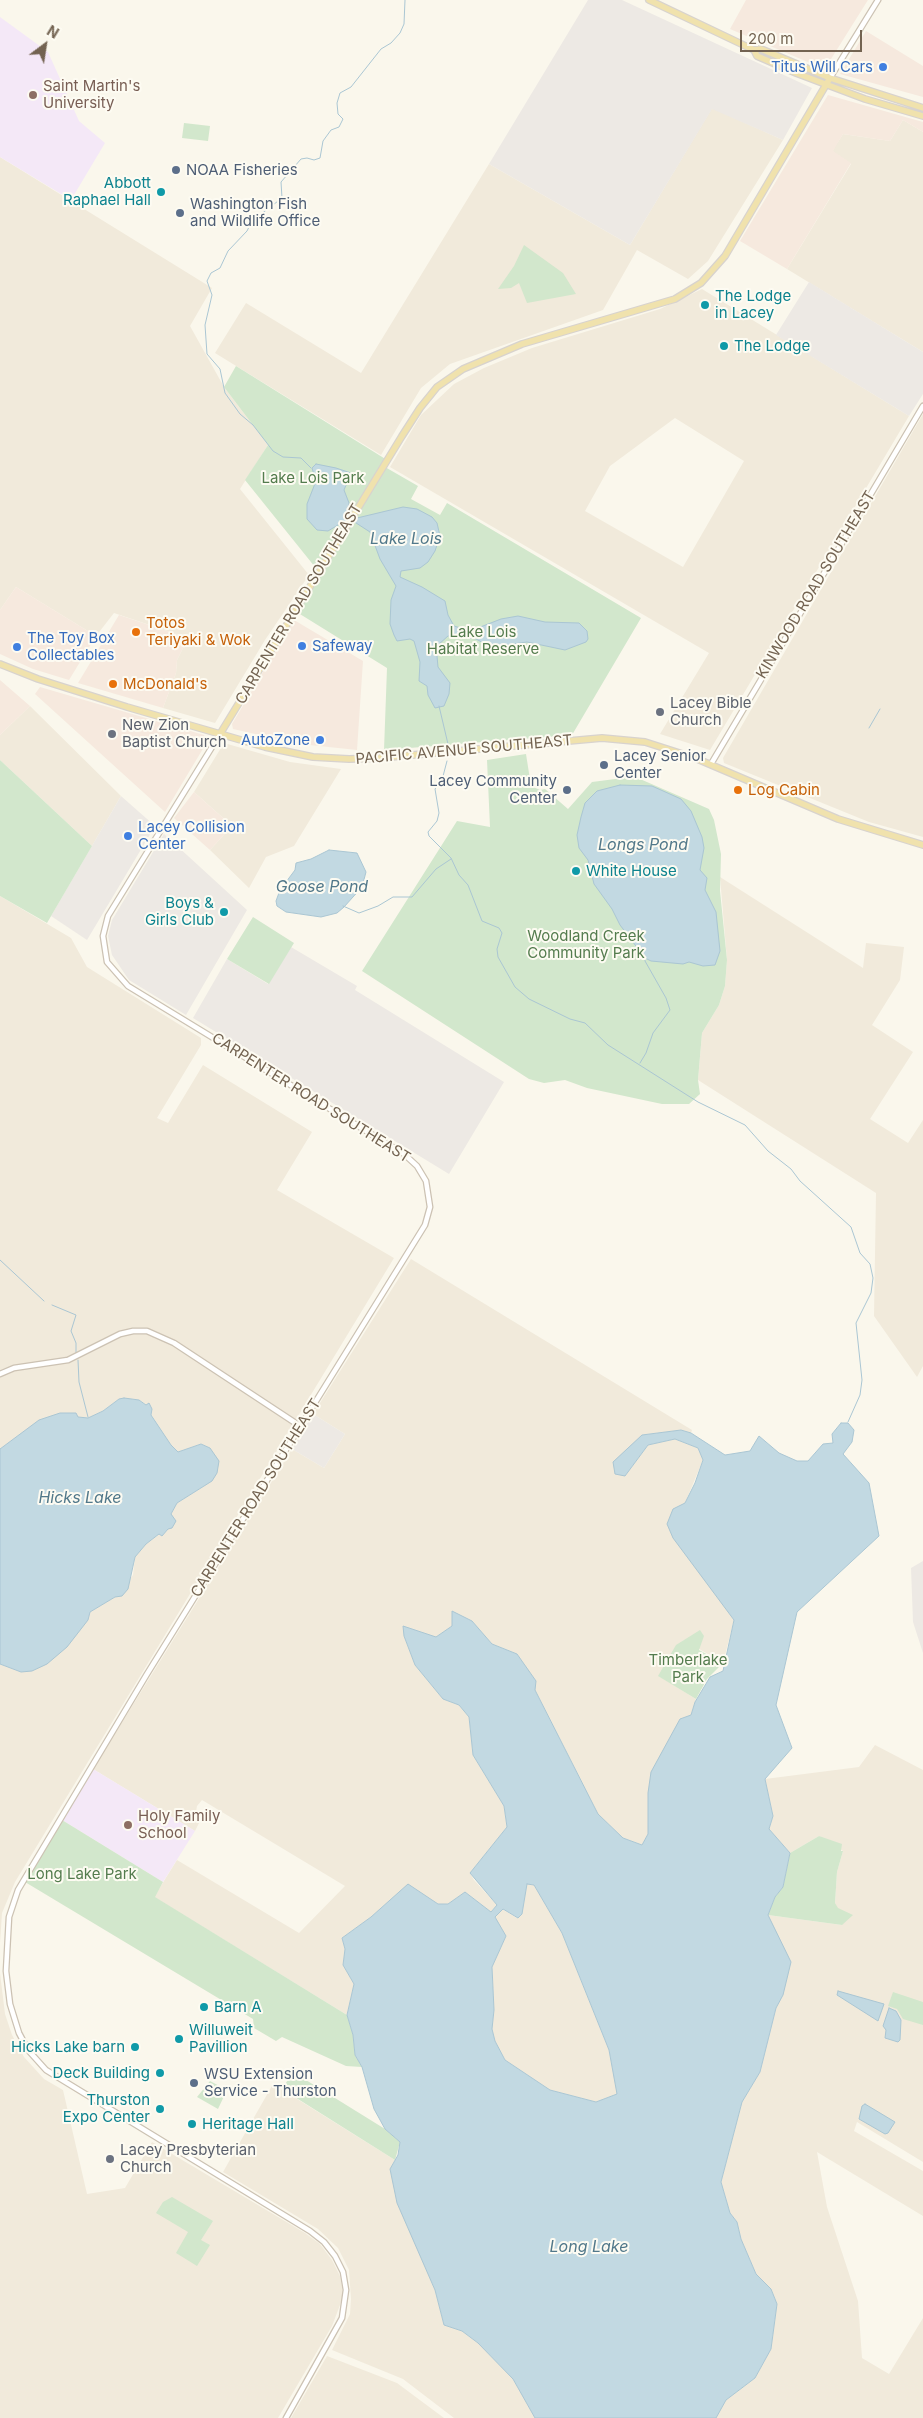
<!DOCTYPE html>
<style>
body{margin:0}
#map{position:relative;width:923px;height:2418px;overflow:hidden;background:#faf7ec;font-family:Inter,sans-serif}
canvas{display:block}
.north{position:absolute;left:20px;top:20px;width:50px;height:50px;-webkit-text-stroke:4px #fdfbf2;paint-order:stroke;rotate:31deg;font-size:14px;font-weight:700;line-height:20px;text-align:center;color:#736351}
.north::after{content:'';display:block;margin:auto;width:18px;height:22px;background:#736351;clip-path:polygon(50% 0,100% 100%,50% 72%,0 100%)}
.scale{position:absolute;left:740px;top:30px;width:122px;height:22px;box-sizing:border-box;border:2px solid #736351;border-top:0;padding-left:6px;font-size:15px;line-height:18px;white-space:nowrap;color:#736351;-webkit-text-stroke:4px #fdfbf2;paint-order:stroke}
</style>
<div id="map">
<canvas width="923" height="2418"></canvas>
<div class="north">N</div>
<div class="scale">200 m</div>
</div>
<script>
const ctx = document.querySelector('canvas').getContext('2d');
ctx.lineJoin = 'round';
function fill(path, color) { ctx.fillStyle = color; ctx.fill(path, 'evenodd'); }
const toPath = rows => new Path2D(rows.map(r => 'M' + r).join(''));
function strokePath(path, color, width, dash) { ctx.strokeStyle = color; ctx.lineWidth = width; ctx.lineCap = dash ? 'butt' : 'round'; ctx.setLineDash(dash || []); ctx.stroke(path); }
function label(font, color, halo, rows, align = 'center') {
  ctx.font = font + ' Inter,sans-serif'; ctx.lineWidth = 4; ctx.setLineDash([]); ctx.textBaseline = 'middle'; ctx.strokeStyle = halo; ctx.fillStyle = color; for (const [text, x, y, turn = 0] of rows) {
    ctx.save(); ctx.translate(x, y); ctx.rotate((+turn || 0) * Math.PI / 180); ctx.textAlign = isNaN(turn) ? turn : align; if (halo) ctx.strokeText(text, 0, 0); ctx.fillText(text, 0, 0); ctx.restore();
  }
}
const residential = toPath([
 [712,108,783,140,708,261,688,279,637,250,603,310,450,364,421,388,381,455,215,353,246,303,361,373,489,164,630,245],
 [903,120,923,132,923,352,787,269,851,164,832,151,843,134,890,141],
 [0,157,212,288,190,326,224,387,268,445,240,489,309,575,265,640,215,723,163,708,176,673,177,660,188,638,114,613,96,636,16,587,0,610],
 [702,289,909,416,710,750,660,734,709,653,390,467,421,415,454,384,484,368,532,348,660,309],
 [675,418,744,461,683,567,585,511,610,466],
 [923,414,923,837,869,822,724,763,723,758],
 [30,706,121,796,92,846,0,760,0,735],
 [224,743,290,762,341,769,294,846,266,857,249,888,210,850,232,826,194,792],
 [720,877,863,968,866,943,904,947,900,980,872,1025,913,1052,870,1119,908,1143,923,1120,923,1366,917,1377,874,1316,876,1193,698,1080,702,1033,719,1005,725,986,727,960],
 [0,896,71,938,87,967,201,1038,201,1045,157,1118,168,1123,203,1065,312,1132,277,1190,394,1258,15,1882,2,1913,0,1943,0,1664,21,1672,88,1620,90,1612,115,1597,133,1575,135,1557,146,1544,160,1534,162,1536,168,1529,171,1514,177,1503,204,1486,210,1448,201,1444,178,1452,171,1445,151,1414,152,1413,149,1404,147,1405,139,1400,119,1399,103,1411,88,1418,78,1417,18,1436,0,1449],
 [411,1259,692,1430,691,1433,681,1430,642,1435,625,1476,648,1445,675,1439,698,1448,703,1460,685,1503,718,1596,734,1620,723,1663,684,1640,659,1676,696,1699,691,1715,648,1793,648,1834,642,1845,623,1838,598,1814,535,1690,535,1681,517,1654,492,1644,472,1621,452,1612,452,1626,436,1637,404,1636,415,1665,443,1699,459,1705,469,1717,473,1755,504,1806,507,1827,470,1873,474,1880,497,1905,491,1912,465,1892,448,1904,438,1904,408,1885,371,1917,342,1938,345,1949,343,1965,354,1984,347,2015,154,1897,177,1860,299,1933,345,1886,202,1800,197,1806,196,1812,201,1819,195,1831,93,1769,292,1449,324,1468,345,1434,313,1414],
 [875,1745,923,1770,923,2162,857,2122,854,2131,923,2171,923,2216,817,2152,827,2207,858,2301,862,2358,889,2374,923,2318,923,2418,716,2418,726,2400,755,2378,771,2349,777,2304,771,2289,756,2274,741,2239,737,2222,730,2213,721,2182,742,2102,760,2072,776,2008,783,1995,768,1915,842,1925,835,1903,837,1872,843,1851,819,1836,790,1853,769,1829,773,1816,765,1779,859,1767],
 [527,1884,534,1885,562,1933,609,2050,618,2094,596,2102,550,2090,505,2060,495,2041,492,2029,494,2010,492,1966,506,1936,495,1918,502,1909,517,1918,522,1914],
 [0,1973,5,2014,12,2035,24,2057,44,2079,63,2090,87,2194,125,2188,152,2142,305,2233,320,2244,332,2260,340,2276,343,2293,340,2305,332,2326,278,2418,0,2418],
 [273,2084,395,2160,390,2169,435,2290,444,2325,462,2331,478,2343,513,2379,535,2418,454,2418,403,2379,332,2350,350,2314,351,2299,349,2270,338,2248,318,2229,223,2172],
 [327,2356,397,2383,444,2418,291,2418]
]);
const commercial = toPath([
 [746,0,868,0,826,67,822,68,730,29],
 [866,31,923,66,923,97,840,74],
 [828,95,923,122,923,132,903,120,890,141,843,134,833,151,851,163,787,269,740,241],
 [16,587,96,636,69,680,33,669,0,654,0,610],
 [119,615,188,638,177,660,176,673,163,708,78,683],
 [294,620,363,661,357,750,300,744,233,729,232,724],
 [0,680,30,706,0,735],
 [40,687,204,735,207,742,165,812,35,694],
 [194,792,232,826,210,850,174,818]
]);
const industrial = toPath([
 [588,0,622,0,812,88,783,140,712,109,630,245,489,164],
 [809,282,923,352,923,394,909,416,776,335],
 [121,796,155,826,87,940,51,916],
 [164,834,247,910,186,1015,129,980,112,955,108,936,112,920],
 [291,947,357,986,355,990,504,1082,449,1174,193,1018,227,959,268,984],
 [313,1414,345,1434,324,1468,292,1449],
 [923,1561,923,1653,913,1622,911,1568]
]);
const education = toPath([
 [0,17,48,52,79,121,105,143,71,200,0,157],
 [93,1769,195,1831,163,1882,62,1820]
]);
const green = toPath([
 [184,123,210,126,208,141,182,138],
 [524,245,563,273,576,294,527,303,519,283,511,288,498,289,514,266],
 [236,366,387,460,385,467,418,486,411,499,440,515,447,503,641,618,572,735,384,750,387,668,295,611,319,572,245,480,268,445,224,387],
 [526,754,531,786,540,790,545,789,568,809,592,782,623,778,640,779,709,809,714,820,721,854,720,891,727,960,725,986,719,1005,702,1033,698,1080,700,1094,689,1104,662,1104,587,1088,565,1080,544,1083,529,1079,362,971,457,821,490,827,487,760],
 [0,760,92,846,47,923,0,896],
 [253,917,294,943,269,984,227,959],
 [700,1630,704,1636,699,1650,723,1663,707,1679,696,1699,658,1676,676,1645],
 [62,1820,163,1882,155,1897,347,2015,353,2035,355,2055,362,2067,346,2066,282,2037,276,2041,254,2028,253,2019,25,1882],
 [819,1836,842,1844,841,1851,843,1851,837,1872,835,1903,838,1908,853,1915,842,1925,768,1915,775,1897,783,1887,790,1853],
 [893,1992,923,2002,923,2025,903,2019,897,2009,888,2006],
 [293,2072,385,2129,400,2142,395,2160,282,2089],
 [210,2081,225,2089,226,2092,218,2109,197,2097],
 [172,2197,213,2221,201,2240,210,2245,197,2266,176,2253,188,2232,156,2213,163,2202]
]);
const water = toPath([
 [316,464,336,468,351,473,344,490,349,503,347,513,357,518,403,507,417,509,432,517,437,523,440,536,435,551,428,562,420,568,401,571,400,577,422,587,445,601,448,615,454,626,470,631,501,619,518,616,545,622,579,623,587,631,588,639,586,642,565,650,527,642,491,647,476,639,459,636,448,636,438,645,437,656,438,667,450,683,449,694,444,706,435,708,428,695,427,686,419,681,420,662,414,641,410,639,397,641,394,635,390,624,391,600,396,586,380,559,370,532,353,521,343,522,328,531,317,530,307,519,307,504,316,481,312,468,316,464],
 [620,785,652,786,681,799,691,811,702,837,704,848,700,870,707,878,705,890,716,912,720,951,715,965,703,966,689,962,683,964,651,961,645,958,620,925,612,909,594,884,588,860,579,848,577,835,581,817,585,803,597,791,620,785],
 [329,850,357,853,366,872,362,887,344,907,337,913,321,917,286,912,277,906,276,901,280,890,295,870,296,863,311,859,329,850],
 [124,1398,139,1400,146,1405,149,1403,152,1409,151,1415,171,1445,178,1452,201,1444,210,1448,219,1461,217,1473,212,1481,177,1503,171,1514,176,1521,172,1528,168,1529,162,1536,159,1534,146,1544,135,1557,128,1589,122,1596,115,1597,90,1612,88,1620,67,1647,47,1664,32,1671,21,1672,0,1664,0,1449,39,1420,60,1413,76,1413,78,1417,88,1418,103,1411,119,1399,124,1398],
 [841,1423,848,1423,854,1430,852,1442,843,1454,869,1483,879,1536,797,1612,776,1705,792,1748,765,1779,773,1816,769,1829,790,1853,783,1887,775,1897,768,1915,791,1962,783,1995,776,2008,760,2072,742,2102,721,2182,730,2213,737,2222,741,2239,756,2274,771,2289,777,2304,771,2349,755,2378,726,2400,716,2418,535,2418,513,2379,478,2343,462,2331,444,2325,435,2290,397,2203,390,2169,398,2155,400,2142,385,2129,374,2109,362,2067,355,2055,353,2035,347,2015,354,1984,343,1965,345,1949,342,1938,371,1917,408,1884,438,1904,448,1904,465,1892,491,1912,497,1905,470,1873,507,1827,504,1806,473,1755,469,1717,459,1705,443,1699,415,1665,404,1636,403,1626,436,1637,452,1626,452,1611,472,1621,492,1644,517,1654,536,1681,535,1690,598,1814,623,1838,642,1845,648,1834,648,1793,651,1772,680,1719,691,1715,695,1702,710,1677,723,1671,734,1620,673,1538,667,1524,673,1509,685,1503,695,1483,703,1460,698,1448,675,1439,648,1445,625,1476,615,1474,613,1462,642,1435,681,1430,691,1433,725,1455,750,1451,759,1436,779,1453,797,1461,808,1461,823,1444,833,1443,832,1434,841,1423],
 [527,1884,534,1885,562,1933,609,2050,617,2094,596,2102,550,2090,505,2060,495,2041,492,2029,494,2010,492,1967,506,1936,495,1917,503,1909,518,1918,522,1914,527,1884],
 [838,1991,884,2004,878,2021,837,1995,838,1991],
 [889,2008,896,2011,901,2020,900,2040,898,2042,885,2038,886,2030,883,2026,889,2008],
 [865,2104,895,2122,888,2133,885,2134,859,2119,862,2106,865,2104]
]);
const stream = toPath([
 [311,468,301,458,283,457,273,451,253,425,240,414,225,393,220,369,207,354,205,325,212,295,207,281,211,273,220,268,228,251,247,231,252,221,282,198,281,182,301,159,307,158,314,160,320,158,323,141,331,130,339,127,343,119,338,114,337,103,340,93,351,87,381,49,391,43,400,33,404,24,405,0],
 [439,706,448,744],
 [869,728,880,709],
 [447,761,442,780,435,789,439,813,437,821,428,832,429,836,451,858,459,875,468,885,482,921,499,928,502,933,497,949,498,957,515,987,529,999,570,1019,585,1023,608,1045,698,1102,745,1125,768,1151,791,1169,800,1181,851,1227,860,1253,870,1264,873,1278,871,1293,856,1323,862,1380,860,1395,848,1422],
 [343,906,359,913,378,906,393,897,412,897,436,869,451,859],
 [640,1063,646,1053,653,1033,670,1010,666,998,645,961,645,957],
 [0,1260,44,1301],
 [52,1305,76,1315,71,1331,76,1343,76,1353],
 [78,1360,79,1382,88,1417]
]);
const minor = toPath([
 [830,78,878,0],
 [220,734,108,916,103,936,107,962,128,986,404,1154,417,1166,426,1181,430,1207,425,1225,147,1674,18,1890,9,1917,6,1971,10,2004,19,2033,28,2050,46,2070,310,2231,324,2242,335,2256,343,2272,346,2290,342,2318,286,2418],
 [711,764,923,406],
 [0,1374,14,1368,68,1360,120,1334,133,1331,147,1331,174,1343,300,1426]
]);
const major = toPath([
 [649,0,754,50,761,49,830,78,923,108],
 [754,50,757,56,796,73,865,99,923,116],
 [0,664,38,679,127,707,265,747,313,757,349,759,379,758,602,738,645,742,695,758,838,819,923,845],
 [220,734,402,436,420,408,437,387,463,369,522,344,675,299,701,283,725,256,830,78]
]);
const markers = [
 [883,67,5,"#3f7fe0"],
 [33,95,5,"#8d6e63"],
 [176,170,5,"#5c6f8a"],
 [161,192,5,"#0f9aa8"],
 [180,213,5,"#5c6f8a"],
 [705,305,5,"#0f9aa8"],
 [724,346,5,"#0f9aa8"],
 [136,632,5,"#e8710a"],
 [302,646,5,"#3f7fe0"],
 [17,647,5,"#3f7fe0"],
 [113,684,5,"#e8710a"],
 [660,712,5,"#6b7280"],
 [112,734,5,"#6b7280"],
 [320,740,5,"#3f7fe0"],
 [604,765,5,"#5c6f8a"],
 [567,790,5,"#5c6f8a"],
 [738,790,5,"#e8710a"],
 [128,836,5,"#3f7fe0"],
 [576,871,5,"#0f9aa8"],
 [224,912,5,"#0f9aa8"],
 [128,1825,5,"#8d6e63"],
 [204,2007,5,"#0f9aa8"],
 [179,2039,5,"#0f9aa8"],
 [135,2047,5,"#0f9aa8"],
 [160,2073,5,"#0f9aa8"],
 [194,2083,5,"#5c6f8a"],
 [160,2109,5,"#0f9aa8"],
 [192,2124,5,"#0f9aa8"],
 [110,2159,5,"#6b7280"]
];
const shopNames = [
 ["Titus Will Cars",873,67,"right"],
 ["The Toy Box",27,638],
 ["Collectables",27,655],
 ["Safeway",312,646],
 ["AutoZone",310,740,"right"],
 ["Lacey Collision",138,827],
 ["Center",138,844]
];
const educationNames = [
 ["Saint Martin's",43,86],
 ["University",43,103],
 ["Holy Family",138,1816],
 ["School",138,1833]
];
const serviceNames = [
 ["NOAA Fisheries",186,170],
 ["Washington Fish",190,204],
 ["and Wildlife Office",190,221],
 ["Lacey Senior",614,756],
 ["Center",614,773],
 ["Lacey Community",557,781,"right"],
 ["Center",557,798,"right"],
 ["WSU Extension",204,2074],
 ["Service - Thurston",204,2091]
];
const cultureNames = [
 ["Abbott",151,183,"right"],
 ["Raphael Hall",151,200,"right"],
 ["The Lodge",715,296],
 ["in Lacey",715,313],
 ["The Lodge",734,346],
 ["White House",586,871],
 ["Boys &",214,903,"right"],
 ["Girls Club",214,920,"right"],
 ["Barn A",214,2007],
 ["Willuweit",189,2030],
 ["Pavillion",189,2047],
 ["Hicks Lake barn",125,2047,"right"],
 ["Deck Building",150,2073,"right"],
 ["Thurston",150,2100,"right"],
 ["Expo Center",150,2117,"right"],
 ["Heritage Hall",202,2124]
];
const parkNames = [
 ["Lake Lois Park",313,478],
 ["Lake Lois",483,632],
 ["Habitat Reserve",483,649],
 ["Woodland Creek",586,936],
 ["Community Park",586,953],
 ["Timberlake",688,1660],
 ["Park",688,1677],
 ["Long Lake Park",82,1874]
];
const streetNames = [
 ["KINWOOD ROAD SOUTHEAST",816,585,-59],
 ["CARPENTER ROAD SOUTHEAST",299,604,-59],
 ["PACIFIC AVENUE SOUTHEAST",464,750,-5],
 ["CARPENTER ROAD SOUTHEAST",311,1098,32],
 ["CARPENTER ROAD SOUTHEAST",256,1498,-58]
];
const foodNames = [
 ["Totos",146,623],
 ["Teriyaki & Wok",146,640],
 ["McDonald's",123,684],
 ["Log Cabin",748,790]
];
const worshipNames = [
 ["Lacey Bible",670,703],
 ["Church",670,720],
 ["New Zion",122,725],
 ["Baptist Church",122,742],
 ["Lacey Presbyterian",120,2150],
 ["Church",120,2167]
];
const waterNames = [
 ["Lake Lois",406,539],
 ["Longs Pond",643,845],
 ["Goose Pond",322,887],
 ["Hicks Lake",80,1498],
 ["Long Lake",589,2247]
];
fill(residential, '#f1eadb');
fill(commercial, '#f6e9de');
fill(industrial, '#ede9e4');
fill(education, '#f4e8f7');
fill(green, '#d2e7cc');
fill(water, '#c2d9e2');
strokePath(water, '#aac6d3', 1);
strokePath(stream, '#aac6d3', 1);
strokePath(minor, '#ccc2b3', 7);
strokePath(major, '#d8d3ce', 8);
strokePath(minor, '#fff', 4.5);
strokePath(major, '#f0e2ad', 5.5);
for (const [x, y, r, color] of markers) { const dot = new Path2D(); dot.arc(x, y, r, 0, 2 * Math.PI); ctx.fillStyle = color; ctx.fill(dot); strokePath(dot, '#fdfbf2', 2); }
label('15px', '#366cbe', '#fdfbf2', shopNames, 'left');
label('15px', '#785e54', '#fdfbf2', educationNames, 'left');
label('15px', '#4e5e75', '#fdfbf2', serviceNames, 'left');
label('15px', '#0d838f', '#fdfbf2', cultureNames, 'left');
label('15px', '#547c4e', '#fdfbf2', parkNames);
label('15px', '#736351', '#fdfbf2', streetNames);
label('15px', '#c56008', '#fdfbf2', foodNames, 'left');
label('15px', '#5b616d', '#fdfbf2', worshipNames, 'left');
label('italic 16px', '#51788a', '#fdfbf2', waterNames);
</script>
